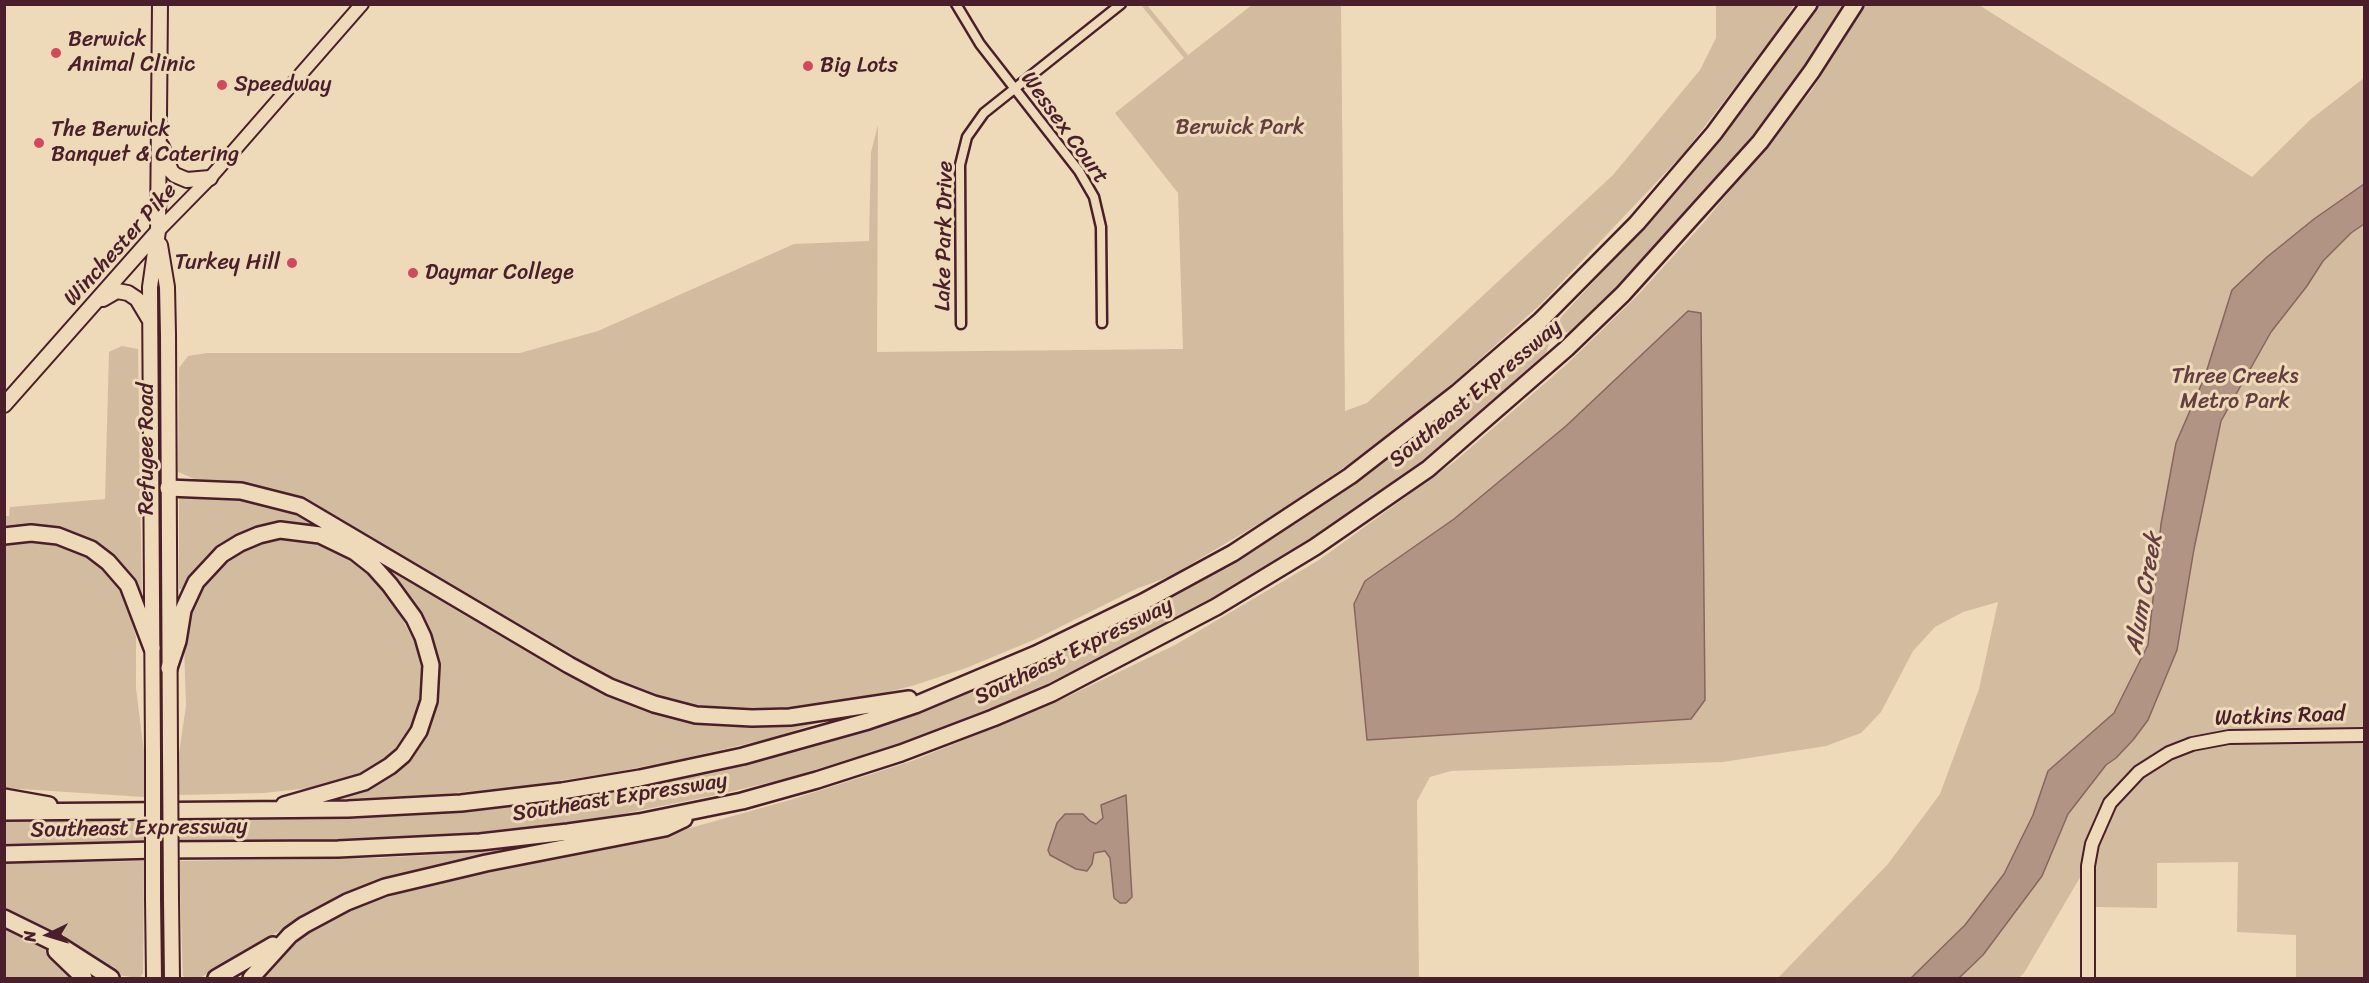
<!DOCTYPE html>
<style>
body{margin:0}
#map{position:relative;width:2369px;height:983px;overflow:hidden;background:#eed9b8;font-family:Sriracha,sans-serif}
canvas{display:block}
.frame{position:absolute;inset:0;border:6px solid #4a1f2b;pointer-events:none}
.north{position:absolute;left:18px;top:905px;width:60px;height:60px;-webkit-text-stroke:4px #eed9b8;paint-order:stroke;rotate:266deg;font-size:16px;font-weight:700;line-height:24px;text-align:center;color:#4a1f2b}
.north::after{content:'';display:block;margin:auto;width:21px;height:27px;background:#4a1f2b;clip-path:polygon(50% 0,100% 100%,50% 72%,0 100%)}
</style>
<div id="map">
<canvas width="2369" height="983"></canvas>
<div class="frame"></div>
<div class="north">N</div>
</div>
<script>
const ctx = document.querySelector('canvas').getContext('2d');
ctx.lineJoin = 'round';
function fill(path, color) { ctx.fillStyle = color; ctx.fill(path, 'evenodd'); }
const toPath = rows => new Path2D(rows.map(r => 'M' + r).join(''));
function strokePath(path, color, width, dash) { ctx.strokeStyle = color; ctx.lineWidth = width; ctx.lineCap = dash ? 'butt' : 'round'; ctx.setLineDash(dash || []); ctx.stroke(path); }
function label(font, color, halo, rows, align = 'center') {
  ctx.font = font + ' Sriracha,sans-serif'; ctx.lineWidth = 6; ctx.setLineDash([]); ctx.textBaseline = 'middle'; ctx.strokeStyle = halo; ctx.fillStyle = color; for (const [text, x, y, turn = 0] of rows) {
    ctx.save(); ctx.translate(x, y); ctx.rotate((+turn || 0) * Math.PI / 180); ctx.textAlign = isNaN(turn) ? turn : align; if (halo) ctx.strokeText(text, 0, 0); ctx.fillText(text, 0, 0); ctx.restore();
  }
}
const green = toPath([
 [1740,4,1794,5,1778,31,1685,152,1542,303,1448,388,1349,464,1275,514,1171,576,1136,589,1036,639,966,668,915,685,865,698,803,708,760,711,720,711,684,706,653,698,613,682,552,647,328,515,237,486,199,481,178,472,179,368,188,356,207,353,520,353,598,331,794,244,869,241,871,152,878,125,877,352,1183,349,1178,193,1115,113,1184,58,1141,5,1147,5,1188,55,1252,5,1341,5,1345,411,1367,403,1613,175,1700,70,1716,38,1716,5],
 [1816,5,1846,5,1792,85,1736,158,1633,274,1575,332,1569,333,1563,331,1558,323,1562,316,1672,196,1760,87],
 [1866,5,1979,5,2252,177,2310,120,2364,78,2364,730,2222,732,2182,739,2151,756,2135,783,2154,767,2189,749,2233,742,2364,741,2364,978,2296,978,2296,935,2237,932,2238,862,2157,863,2157,908,2094,907,2096,862,2099,845,2024,973,2019,978,1778,978,1888,864,1940,794,1979,689,1998,602,1963,612,1935,627,1913,651,1881,712,1861,733,1826,746,1723,762,1451,771,1430,777,1417,801,1419,978,260,978,277,957,304,933,349,911,419,886,683,830,790,800,912,761,1052,704,1175,645,1319,560,1454,462,1567,364,1637,296,1706,220,1812,90],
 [1567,426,1368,740,1365,581,1454,519],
 [1538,336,1543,337,1549,344,1546,353,1496,402,1425,462,1253,577,1177,620,1082,668,990,709,899,744,788,778,721,794,612,816,532,828,441,838,180,843,180,819,326,817,446,812,574,798,709,772,801,749,897,719,1005,675,1136,615,1254,551,1360,478,1456,405,1530,339],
 [122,346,138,349,142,605,103,550,5,530,4,516,9,516,10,507,105,499,109,352],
 [179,494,241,498,265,503,292,512,321,526,319,530,246,534,184,589,179,589],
 [293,539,309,540,325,546,351,561,366,573,391,598,417,647,422,667,422,684,415,721,387,759,358,778,337,785,264,793,179,795,179,753,186,706,184,644,186,622,192,602,201,587,214,571,230,557,247,547,271,540],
 [34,541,68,547,86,556,114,581,125,600,136,637,136,688,144,752,144,797,5,788,4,545],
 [375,558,652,711,818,718,820,722,776,737,682,759,610,773,524,786,444,794,342,799,341,795,405,759,436,670],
 [144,818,145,843,5,845,4,820],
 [538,844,539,847,370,886,317,909,200,978,187,978,183,976,179,861,378,858,447,854],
 [144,861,143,973,140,978,117,975,28,919,5,908,5,863],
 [5,927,44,949,73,978,5,978]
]);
const water = toPath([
 [2364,184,2364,224,2351,233,2323,261,2307,286,2271,332,2221,421,2194,549,2177,650,2148,720,2133,740,2116,758,2106,765,2068,814,2042,876,1983,955,1959,978,1911,978,1965,925,2004,874,2033,815,2048,771,2114,713,2148,645,2161,524,2176,443,2205,376,2232,290,2267,257,2314,219,2364,184],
 [1688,311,1701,313,1705,700,1691,719,1367,740,1354,604,1365,581,1454,519,1566,426,1688,311],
 [1126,795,1132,897,1126,903,1120,903,1114,898,1110,858,1105,851,1094,853,1092,864,1087,871,1076,869,1050,855,1048,850,1057,823,1065,814,1083,814,1090,821,1096,824,1103,818,1101,805,1126,795]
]);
const street = toPath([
 [956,4,980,44,1079,171,1094,197,1101,227,1102,323],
 [961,324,960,165,967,137,984,113,1121,4]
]);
const secondary = toPath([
 [158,231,210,178,362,4],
 [2088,978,2088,866,2092,844,2110,803,2139,772,2169,753,2192,744,2229,737,2364,735]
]);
const primary = toPath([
 [162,147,171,171,175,175,187,180,210,178],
 [160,245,167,287,168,334,170,753],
 [103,299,117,291,128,293,137,299,149,319],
 [4,405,158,231],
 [153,753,150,287,158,231,160,4],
 [153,899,154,978],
 [171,899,172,978]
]);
const highway = toPath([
 [168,488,241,491,300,506,569,665,610,687,654,704,696,715,752,718,790,717,909,699],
 [4,536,31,533,58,536,91,549,108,562,128,585,152,648],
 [169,668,178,641,183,610,196,582,222,554,240,543,259,535,280,530,320,535,355,552,374,567,390,585,414,618,423,637,431,665,429,701,419,731,403,755,390,766,364,782,284,805],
 [4,797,49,805],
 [4,812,348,809,461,803,562,791,640,778,743,756,868,721,915,705,1036,654,1143,602,1233,553,1350,476,1457,393,1540,321,1637,223,1714,133,1809,4],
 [4,854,155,850,338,849,480,842,568,832,639,822,742,801,817,780,901,753,993,718,1052,693,1216,607,1315,547,1428,469,1566,349,1623,294,1760,142,1812,71,1855,4],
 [4,918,61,946,111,978],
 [56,951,84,978],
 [216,978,273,945],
 [251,978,290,935,304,925,347,902,385,887,486,863,665,828,684,819]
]);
const primaryBridge = toPath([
 [153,753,153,899],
 [170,753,171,899]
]);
const markers = [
 [56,53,6,"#d1495b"],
 [808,66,6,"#d1495b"],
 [222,85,6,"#d1495b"],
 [39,143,6,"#d1495b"],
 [292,263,6,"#d1495b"],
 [413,273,6,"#d1495b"]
];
const poiNames = [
 ["Berwick",68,40],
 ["Animal Clinic",68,65],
 ["Big Lots",820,66],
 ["Speedway",234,85],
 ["The Berwick",51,130],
 ["Banquet & Catering",51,155],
 ["Turkey Hill",280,263,"right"],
 ["Daymar College",425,273]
];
const streetNames = [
 ["Wessex Court",1064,128,54],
 ["Lake Park Drive",945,236,-89],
 ["Winchester Pike",121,245,-48],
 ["Southeast Expressway",1476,394,-40],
 ["Refugee Road",147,449,-90],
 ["Southeast Expressway",1074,652,-26],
 ["Watkins Road",2280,717,-2],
 ["Southeast Expressway",620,798,-9],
 ["Southeast Expressway",139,829,-1]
];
const parkNames = [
 ["Berwick Park",1240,128],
 ["Three Creeks",2235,377],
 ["Metro Park",2235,402]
];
const waterNames = [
 ["Alum Creek",2145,594,-80]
];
fill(green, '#d3bba0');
fill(water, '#b29484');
strokePath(water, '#886560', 1.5);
strokePath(street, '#4a1f2b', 13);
strokePath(secondary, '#4a1f2b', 16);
strokePath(primary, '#4a1f2b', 18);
strokePath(highway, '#4a1f2b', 20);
strokePath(street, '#eed9b8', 8);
strokePath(secondary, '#eed9b8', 12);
strokePath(primary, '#eed9b8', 14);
strokePath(highway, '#eed9b8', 15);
strokePath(primaryBridge, '#4a1f2b', 18, []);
strokePath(primaryBridge, '#eed9b8', 14);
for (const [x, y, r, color] of markers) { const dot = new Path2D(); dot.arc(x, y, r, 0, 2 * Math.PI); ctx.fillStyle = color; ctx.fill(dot); strokePath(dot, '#eed9b8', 2); }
label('22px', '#4a1f2b', '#eed9b8', poiNames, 'left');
label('22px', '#4a1f2b', '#eed9b8', streetNames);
label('22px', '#653e42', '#eed9b8', parkNames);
label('italic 24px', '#643c41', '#eed9b8', waterNames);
</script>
